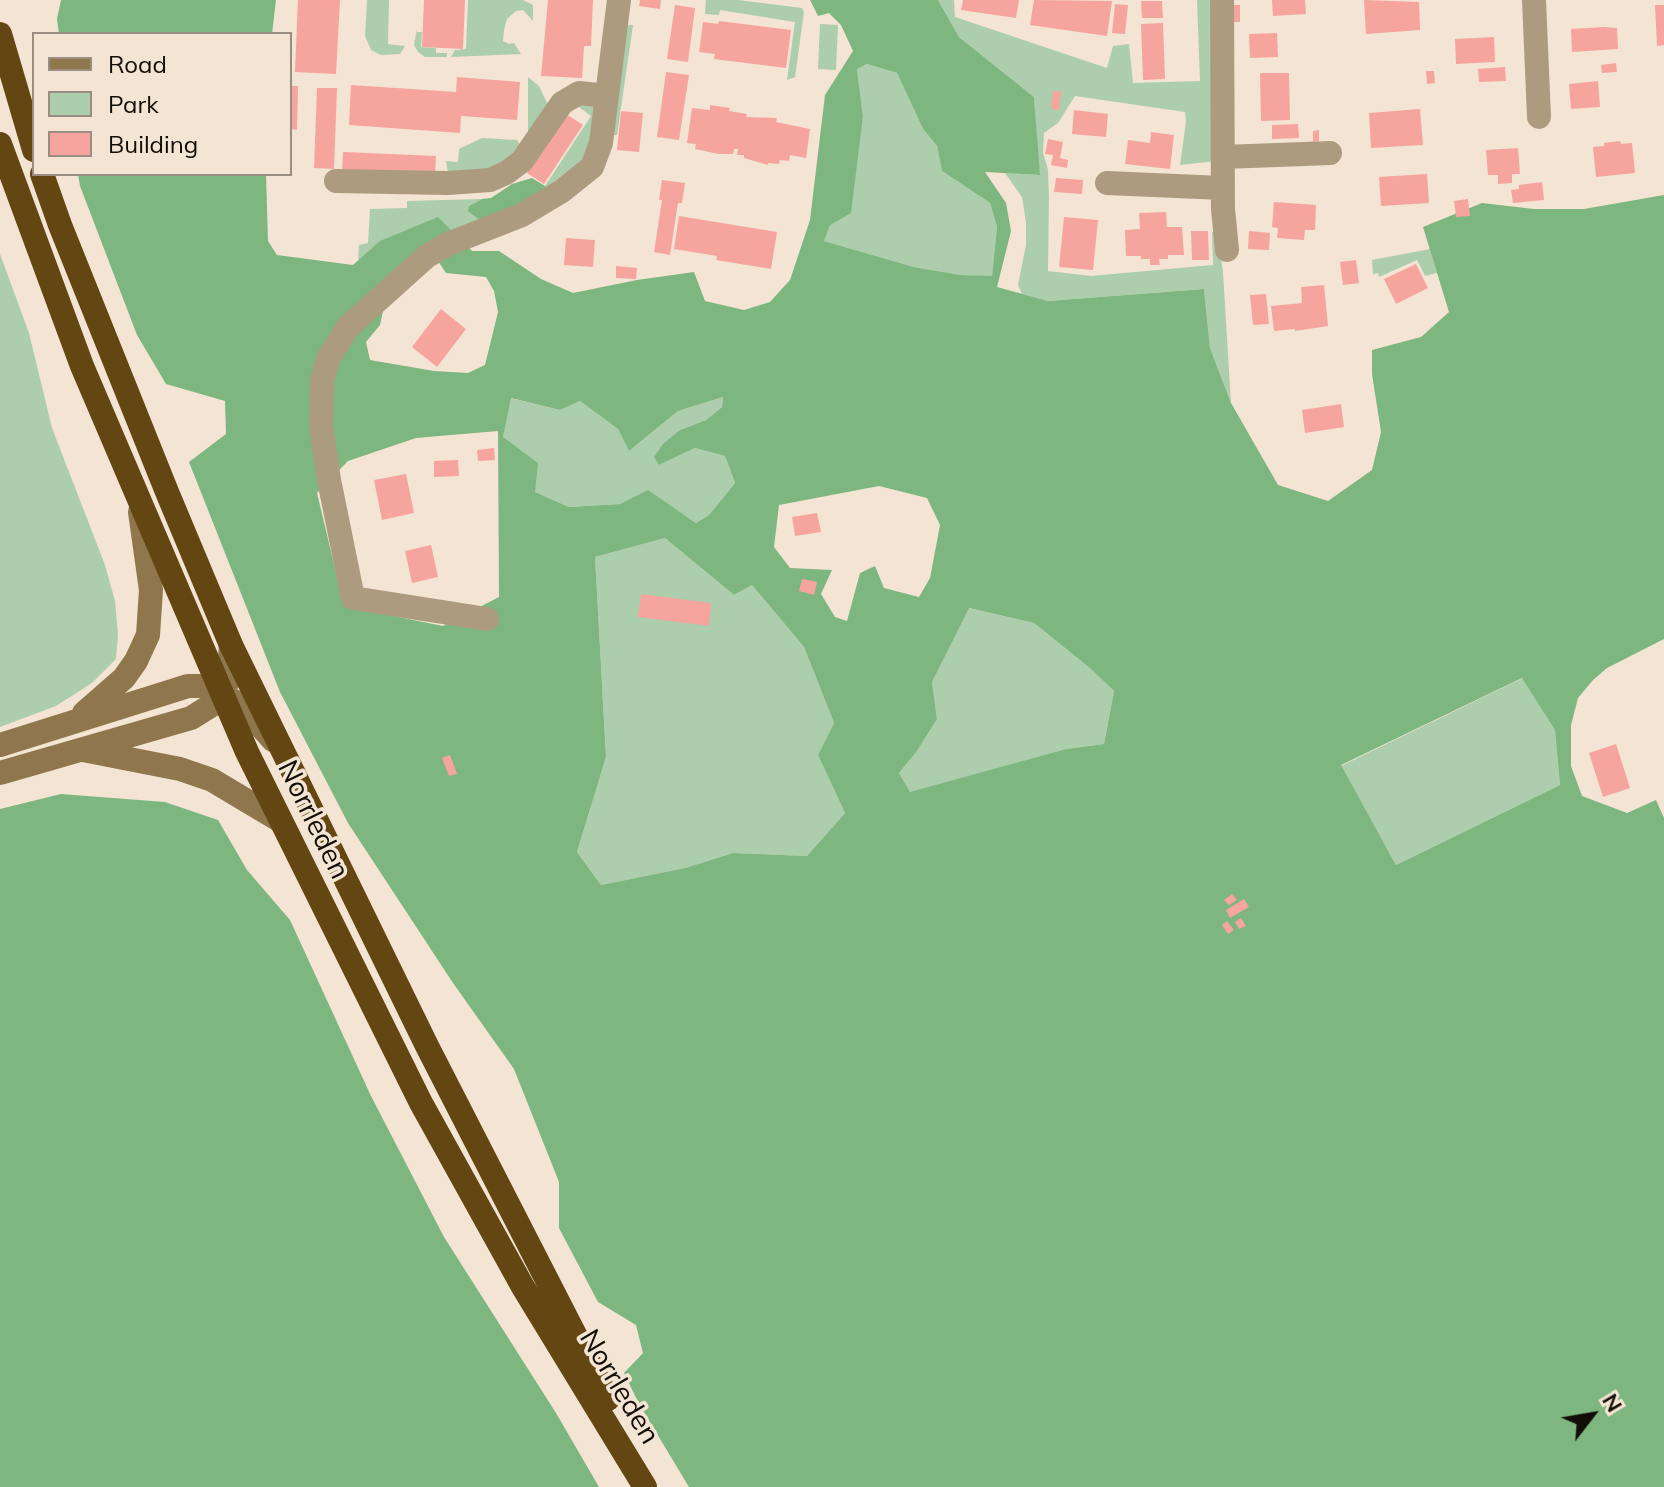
<!DOCTYPE html>
<style>
body{margin:0}
#map{position:relative;width:1664px;height:1487px;overflow:hidden;background:#f3e4d3;font-family:Mulish,sans-serif}
canvas{display:block}
.legend{position:absolute;left:32px;top:32px;width:260px;height:144px;box-sizing:border-box;background:#f3e4d3;border:2px solid #998e81;margin:0;padding:10px 14px;list-style:none;font-size:24px;color:#120d07}
.legend li{display:flex;align-items:center;gap:16px;height:40px}
.legend b{width:40px;border:2px solid #998e81}
.north{position:absolute;left:1552px;top:1375px;width:80px;height:80px;-webkit-text-stroke:6px #f3e4d3;paint-order:stroke;rotate:59deg;font-size:22px;font-weight:700;line-height:32px;text-align:center;color:#120d07}
.north::after{content:'';display:block;margin:auto;width:28px;height:36px;background:#120d07;clip-path:polygon(50% 0,100% 100%,50% 72%,0 100%)}
</style>
<div id="map">
<canvas width="1664" height="1487"></canvas>
<ul class="legend">
<li><b style="height:10px;background:#8f764c"></b>Road</li>
<li><b style="height:22px;background:#acceac"></b>Park</li>
<li><b style="height:22px;background:#f5a59e"></b>Building</li>
</ul>
<div class="north">N</div>
</div>
<script>
const ctx = document.querySelector('canvas').getContext('2d');
ctx.lineJoin = 'round';
function fill(path, color) { ctx.fillStyle = color; ctx.fill(path, 'evenodd'); }
const toPath = rows => new Path2D(rows.map(r => 'M' + r).join(''));
function strokePath(path, color, width, dash) { ctx.strokeStyle = color; ctx.lineWidth = width; ctx.lineCap = dash ? 'butt' : 'round'; ctx.setLineDash(dash || []); ctx.stroke(path); }
function label(font, color, halo, rows, align = 'center') {
  ctx.font = font + ' Mulish,sans-serif'; ctx.lineWidth = 7; ctx.setLineDash([]); ctx.textBaseline = 'middle'; ctx.strokeStyle = halo; ctx.fillStyle = color; for (const [text, x, y, turn = 0] of rows) {
    ctx.save(); ctx.translate(x, y); ctx.rotate((+turn || 0) * Math.PI / 180); ctx.textAlign = isNaN(turn) ? turn : align; if (halo) ctx.strokeText(text, 0, 0); ctx.fillText(text, 0, 0); ctx.restore();
  }
}
const green = toPath([
 [367,0,389,0,388,44,405,46,400,54,381,55,371,50,365,36],
 [468,0,523,0,533,5,533,21,523,10,516,11,507,19,504,30,503,41,509,44,514,43,521,54,451,57,455,50,466,49],
 [706,0,738,0,802,8,804,12,795,77,787,80,795,22,720,10,719,15,705,14],
 [938,0,954,0,955,17,1107,68,1113,46,1129,44,1133,83,1200,81,1197,0,1216,0,1216,161,1180,165,1186,122,1185,112,1075,96,1058,123,1044,133,1043,153,1048,170,1049,198,1048,271,1091,276,1213,265,1212,232,1217,231,1223,272,1231,403,1210,348,1204,289,1048,301,1022,294,1018,285,1026,245,1026,222,1022,197,1005,173,1039,175,1034,97,959,37],
 [820,24,838,25,836,70,818,69],
 [627,25,633,25,617,135,613,135],
 [417,29,417,32,422,32,421,47,436,48,436,53,447,53,447,57,425,57,418,52,414,45],
 [867,64,897,73,923,129,937,146,942,171,990,203,997,227,992,277,961,275,914,267,824,241,857,149,863,116,857,69],
 [528,77,539,86,548,105,528,133],
 [575,104,592,105,595,108,590,144,579,166,548,196,545,186,591,116],
 [482,138,517,140,521,146,498,169,448,172,446,161,458,162,459,149],
 [482,199,469,206,486,225,358,262,359,245,368,243,370,209,407,208,407,201],
 [1430,249,1437,273,1425,276,1417,260,1379,277,1378,273,1373,274,1372,260],
 [0,254,29,333,52,428,105,565,115,601,118,635,116,659,92,683,56,706,0,727],
 [723,397,722,407,706,420,680,430,659,465,695,448,725,456,735,483,709,515,696,523,648,491,620,504,569,507,535,492,503,437,510,398,560,410,580,401,618,429,629,451,678,411],
 [665,538,734,595,752,585,804,647,834,723,818,755,845,813,807,856,733,853,685,868,601,885,577,852,606,757,595,557],
 [968,608,1034,623,1091,669,1114,691,1104,744,1066,749,910,793,899,773,917,751,937,719,932,682],
 [1523,678,1555,730,1560,785,1396,865,1341,766]
]);
const forest = toPath([
 [61,0,276,0,272,34,59,34,57,19],
 [810,0,938,0,959,37,1034,97,1040,175,985,172,1006,203,1011,231,997,287,1048,301,1204,289,1210,348,1231,403,1278,485,1328,501,1372,470,1381,432,1372,374,1372,350,1421,337,1449,312,1423,227,1482,203,1534,209,1584,209,1664,195,1664,639,1607,668,1593,680,1578,698,1571,725,1571,766,1582,796,1627,813,1656,800,1664,818,1664,1487,689,1487,639,1404,624,1373,643,1353,636,1325,598,1302,559,1228,559,1182,514,1069,453,983,348,823,280,692,189,462,226,434,225,401,166,384,137,335,80,186,78,174,266,174,268,241,277,255,353,265,380,241,438,217,472,251,499,251,541,279,573,293,637,280,694,272,705,301,744,310,770,302,790,280,810,220,825,95,853,51,841,25,829,13,818,16],
 [867,64,897,73,923,129,937,146,942,171,990,203,997,227,992,276,961,275,914,267,824,241,830,225,851,213,863,116,857,69],
 [432,252,446,273,486,277,494,291,498,312,485,365,468,373,434,371,370,360,366,342,380,325,387,292],
 [723,397,722,407,706,420,680,430,663,444,654,457,659,465,695,448,725,456,735,483,709,515,696,523,648,490,620,504,569,507,535,492,538,463,503,437,511,398,560,410,580,401,618,429,629,451,678,411],
 [498,431,499,597,443,626,344,606,317,493,348,461,416,438],
 [879,486,927,498,940,525,930,578,919,597,884,588,875,566,860,573,847,621,835,617,821,594,832,570,790,568,774,547,779,505],
 [665,538,734,595,752,585,804,647,834,723,818,755,845,813,807,856,733,853,685,868,601,885,577,852,606,757,595,557],
 [969,608,1034,623,1091,669,1114,691,1104,744,1066,749,910,792,899,773,917,751,937,719,932,682],
 [1522,678,1555,730,1560,785,1396,865,1341,765],
 [532,178,545,186,548,196,486,225,468,211,469,206,482,199,491,198,512,184],
 [61,794,165,802,218,820,247,870,290,920,371,1096,444,1237,556,1413,599,1487,0,1487,0,809]
]);
const building = toPath([
 [298,0,340,0,336,74,295,72],
 [424,0,465,0,463,49,422,47],
 [548,0,593,0,591,46,584,46,582,78,541,76],
 [640,0,661,0,660,9,639,6],
 [963,0,1019,0,1016,18,961,10],
 [1034,0,1112,1,1107,36,1030,25],
 [1272,0,1305,0,1306,14,1273,16],
 [1364,0,1419,2,1420,30,1366,34],
 [1141,1,1162,1,1163,18,1142,18],
 [1115,4,1128,5,1125,34,1112,33],
 [675,5,695,8,688,62,667,59],
 [1232,5,1240,5,1240,22,1232,22],
 [1655,5,1664,5,1664,45,1657,46],
 [719,21,791,30,786,68,714,59,715,54,699,52,703,22,718,24],
 [1163,23,1165,79,1143,80,1141,24],
 [1604,27,1617,28,1618,49,1572,52,1571,29],
 [1277,33,1278,57,1250,58,1249,34],
 [1494,37,1495,62,1456,64,1455,39],
 [1616,63,1617,72,1602,73,1601,65],
 [1505,67,1506,81,1479,82,1478,69],
 [1426,71,1434,71,1435,83,1427,84],
 [666,72,689,75,679,140,657,137],
 [1260,73,1289,73,1290,120,1261,121],
 [457,77,520,82,517,120,461,116,460,133,349,125,351,85,456,92],
 [1598,81,1600,107,1571,109,1569,84],
 [290,86,298,86,297,130,290,129],
 [317,88,337,88,334,169,314,168],
 [1053,91,1061,91,1059,110,1051,109],
 [710,105,730,108,729,111,747,114,746,117,777,118,776,122,810,129,806,158,790,155,789,161,780,160,779,164,768,163,768,165,744,158,744,155,737,155,738,149,734,149,733,154,719,154,695,149,696,144,687,143,692,108,710,110],
 [1420,109,1423,145,1371,148,1369,113],
 [1074,110,1108,114,1106,137,1072,134],
 [621,111,643,113,639,152,617,150],
 [566,114,583,125,544,184,527,173],
 [1298,124,1299,138,1272,139,1272,125],
 [1319,130,1319,141,1313,142,1313,131],
 [1151,132,1174,135,1170,169,1125,164,1128,140,1150,143],
 [1048,139,1063,142,1060,158,1068,160,1067,168,1051,165,1053,155,1045,154],
 [1620,141,1621,144,1632,143,1635,173,1596,177,1593,147,1604,146,1604,143],
 [1518,148,1520,174,1512,174,1512,183,1498,184,1498,175,1488,175,1486,150],
 [343,152,436,156,435,175,342,171],
 [1427,174,1429,203,1381,206,1379,177],
 [1056,178,1083,180,1082,194,1054,192],
 [662,180,685,183,682,203,678,203,670,255,654,252,662,200,659,200],
 [1542,182,1544,200,1513,203,1511,190,1519,189,1519,185],
 [1468,199,1470,216,1456,217,1454,201],
 [1274,202,1316,205,1315,230,1305,230,1304,240,1277,238,1278,228,1272,227],
 [1166,212,1167,227,1182,227,1184,255,1168,255,1168,259,1159,259,1160,265,1150,265,1150,259,1141,259,1141,256,1126,256,1125,230,1140,229,1139,213],
 [679,216,777,232,771,269,716,260,717,256,674,249],
 [1064,217,1098,220,1093,270,1059,267],
 [1191,231,1208,231,1209,260,1192,260],
 [1249,231,1270,233,1269,250,1248,249],
 [566,238,595,240,593,267,564,265],
 [1356,260,1359,283,1343,285,1340,262],
 [1416,264,1428,288,1396,304,1384,279],
 [616,266,637,268,636,279,616,278],
 [1324,285,1328,326,1295,331,1295,329,1274,331,1271,306,1302,303,1301,287],
 [1266,294,1269,324,1253,325,1250,295],
 [441,309,466,329,437,367,412,347],
 [1341,404,1344,427,1305,433,1302,410],
 [494,448,495,460,478,461,477,450],
 [458,460,459,476,434,477,434,461],
 [406,474,414,513,382,520,374,480],
 [817,513,821,532,795,536,792,517],
 [431,545,438,577,412,583,405,551],
 [802,579,817,582,814,595,799,591],
 [641,594,711,603,709,626,638,617],
 [1616,744,1630,788,1603,797,1589,753],
 [450,755,457,774,449,776,442,758],
 [1232,894,1237,900,1229,905,1224,900],
 [1244,899,1249,907,1230,918,1226,910],
 [1241,918,1246,926,1239,929,1235,922],
 [1227,921,1234,930,1228,934,1222,925]
]);
const street = toPath([
 [1222,0,1223,209,1227,250],
 [1534,0,1539,117],
 [1224,157,1330,153],
 [336,181,448,183,490,180,506,173,522,161,562,103,579,93,607,96],
 [1107,183,1223,188],
 [487,619,353,598,329,480,321,426,322,381,328,359,348,327,427,256,448,244,522,215,562,191,592,167,601,143,619,0]
]);
const secondary = toPath([
 [84,713,124,678,136,661,148,635,151,590,140,512],
 [0,745,188,686,203,686,236,702,249,713,273,740],
 [83,750,180,769,212,780,279,820],
 [0,773,191,718,212,705,221,694,228,681,231,645]
]);
const highway = toPath([
 [0,34,34,150],
 [0,144,82,366,247,752,421,1103,523,1287,645,1487],
 [42,174,60,225,167,492,231,645,427,1046,608,1399]
]);
const streetNames = [
 ["Norrleden",313,820,64],
 ["Norrleden",619,1387,59]
];
fill(green, '#acceac');
fill(forest, '#7eb680');
fill(building, '#f5a59e');
strokePath(street, '#ac9b7f', 24);
strokePath(secondary, '#8f764c', 24);
strokePath(highway, '#634611', 24);
label('28px', '#120d07', '#f3e4d3', streetNames);
</script>
